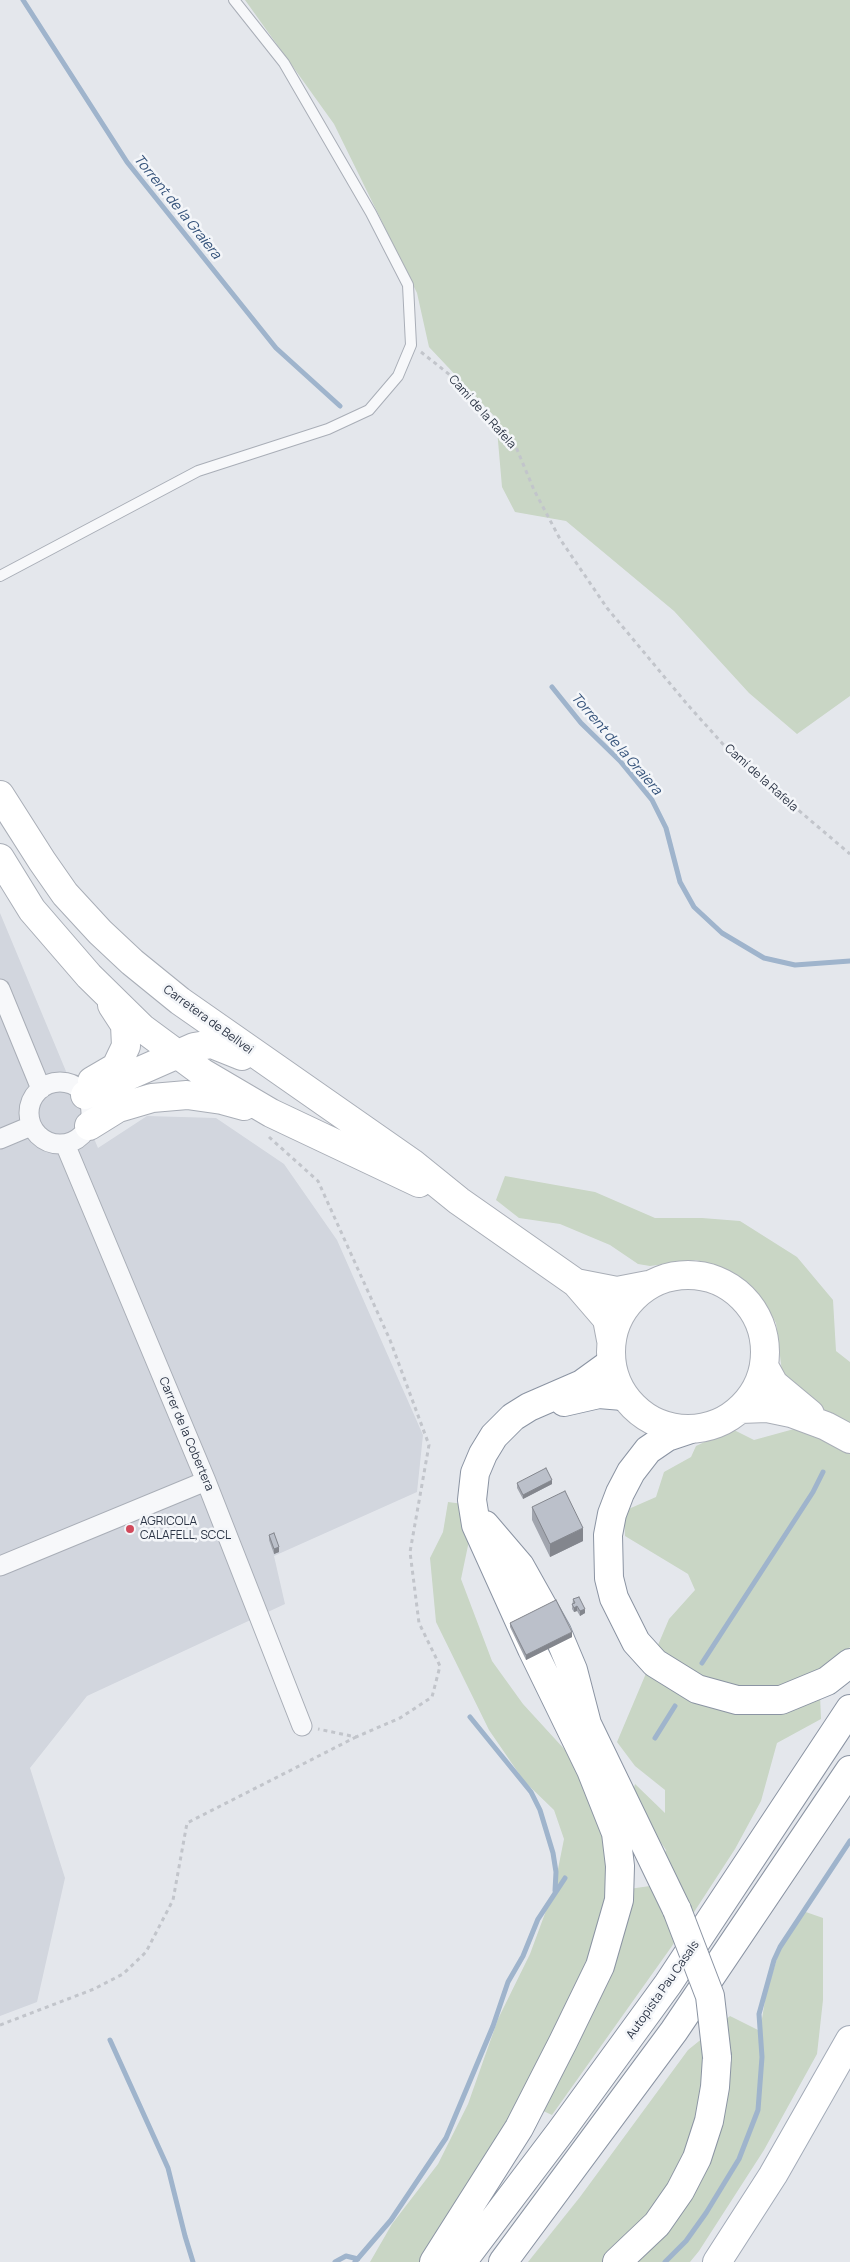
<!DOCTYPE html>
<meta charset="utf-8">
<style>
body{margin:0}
canvas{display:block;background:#e4e7ec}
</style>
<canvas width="850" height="2262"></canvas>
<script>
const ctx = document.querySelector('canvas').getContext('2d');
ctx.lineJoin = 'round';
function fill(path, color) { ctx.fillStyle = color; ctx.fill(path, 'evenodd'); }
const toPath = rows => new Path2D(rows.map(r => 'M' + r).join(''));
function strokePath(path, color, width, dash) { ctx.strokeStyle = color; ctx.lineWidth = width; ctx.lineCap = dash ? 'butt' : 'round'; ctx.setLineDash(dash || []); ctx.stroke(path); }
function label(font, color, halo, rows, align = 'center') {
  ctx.font = font + ' Manrope,sans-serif'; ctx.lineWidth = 5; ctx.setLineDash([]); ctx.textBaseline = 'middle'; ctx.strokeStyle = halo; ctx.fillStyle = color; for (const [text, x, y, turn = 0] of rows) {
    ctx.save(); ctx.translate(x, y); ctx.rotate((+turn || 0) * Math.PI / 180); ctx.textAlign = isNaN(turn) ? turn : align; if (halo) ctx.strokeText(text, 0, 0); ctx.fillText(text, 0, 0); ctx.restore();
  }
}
const built = toPath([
 [0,913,98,1148,147,1116,216,1118,284,1164,337,1240,423,1435,417,1492,274,1556,285,1604,87,1696,30,1768,65,1878,37,2002,0,2016]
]);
const green = toPath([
 [245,0,850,0,850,696,797,734,749,693,674,611,566,521,515,512,502,487,496,418,429,347,417,293,334,124],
 [505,1176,595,1192,655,1218,702,1218,740,1221,797,1257,833,1300,836,1351,850,1362,850,1647,843,1654,819,1671,821,1719,777,1743,761,1801,735,1849,672,1946,552,2115,519,2100,485,2160,420,2262,370,2262,392,2224,438,2164,468,2104,498,2019,530,1954,554,1889,564,1839,554,1810,524,1781,489,1730,436,1622,430,1558,443,1532,448,1502,463,1504,470,1536,461,1579,492,1661,523,1704,577,1763,629,1889,650,1886,666,1850,631,1799,635,1784,665,1813,665,1790,635,1766,617,1742,669,1619,695,1590,688,1574,625,1536,624,1511,656,1497,664,1472,691,1457,696,1446,732,1429,754,1440,794,1429,798,1393,782,1372,776,1323,761,1298,745,1282,719,1267,696,1260,650,1266,638,1264,610,1245,560,1224,519,1218,496,1200],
 [803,1911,823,1918,823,2000,817,2054,764,2150,699,2251,690,2262,528,2262,580,2197,688,2050,730,2016,760,2031,766,1994,779,1952]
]);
const stream = toPath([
 [23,0,127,162,276,348,340,406],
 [552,687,581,723,620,761,652,800,666,828,680,882,694,907,722,933,764,958,795,965,850,961],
 [702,1663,813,1492,823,1472],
 [470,1717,531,1792,540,1810,553,1853,556,1872,555,1891],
 [655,1738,675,1706],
 [110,2040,168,2168,185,2236,193,2262],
 [335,2262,346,2256,358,2259],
 [355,2262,391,2220,446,2138,493,2026,508,1982,523,1956,538,1919,565,1878],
 [665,2262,686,2241,706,2213,739,2159,758,2110,762,2057,759,2014,774,1960,780,1947,850,1841]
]);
const path = toPath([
 [421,352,455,379,516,447,534,490,560,539,607,608,687,704,730,752,850,854],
 [269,1137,318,1181,390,1340,429,1445,410,1552,419,1623,440,1666,432,1697,400,1718,356,1737,318,1729],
 [0,2025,94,1989,123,1974,146,1952,173,1900,187,1823,356,1737]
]);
const lane = toPath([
 [0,576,198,471,328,429,369,410,398,376,411,345,408,285,371,213,284,63,234,0]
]);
const street = toPath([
 [0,989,41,1089],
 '29 1113a31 31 0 1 1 62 0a31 31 0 1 1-62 0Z',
 [0,1139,31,1126],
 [65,1144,206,1481,302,1726],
 [0,1566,206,1481]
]);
const secondary = toPath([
 [0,795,42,861,65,894,100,932,132,962,180,1001,412,1163,459,1201,576,1283,607,1319,611,1340],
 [0,858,32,910,89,976,142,1028,203,1073,271,1113,419,1183],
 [92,1081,116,1067,126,1046,125,1025,112,1005],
 [85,1095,194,1047,212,1044,242,1056],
 [89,1126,118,1108,152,1098,187,1095,222,1100,244,1106],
 '611 1352a77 77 0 1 1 154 0a77 77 0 1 1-154 0Z',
 [576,1283,617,1291,648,1285],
 [764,1366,774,1384,810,1414],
 [740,1409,767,1408,791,1413,826,1426,850,1439]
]);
const primary = toPath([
 [717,2262,773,2175,850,2040]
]);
const highway = toPath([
 [564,1402,599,1394,623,1396],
 [688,1430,667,1437,648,1450,631,1472,620,1493,612,1514,608,1535,609,1578,614,1598,636,1642,655,1663,697,1689,737,1700,781,1700,827,1681,850,1663],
 [485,1525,520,1566,557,1632,573,1670,587,1724,677,1910],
 [434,2262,519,2128,563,2042,600,1966,619,1900,620,1866,616,1833,591,1770,532,1649,476,1525,472,1500,475,1473,483,1454,494,1436,513,1417,529,1407,582,1384,611,1363],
 [462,2262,561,2131,668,1984,850,1709],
 [503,2262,674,2031,850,1770],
 [617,2262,657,2224,680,2191,697,2158,709,2121,715,2087,717,2057]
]);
const highwayBridge = toPath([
 [677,1910,710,1996,717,2057]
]);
const wall = toPath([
 [517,1483,552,1484,523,1499,517,1488],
 [532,1507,583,1541,550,1557,532,1520],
 [269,1535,279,1552,274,1554,269,1540],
 [573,1599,585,1613,580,1616,577,1611,574,1612,572,1609],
 [510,1623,572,1637,526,1660,510,1627]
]);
const shadedWall = toPath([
 [552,1480,552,1484,523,1499,523,1495],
 [583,1528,583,1541,550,1557,550,1544],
 [279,1547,279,1552,274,1554,274,1549],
 [577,1606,577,1611,574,1612,574,1608],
 [585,1609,585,1613,580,1616,580,1611],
 [572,1632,572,1637,526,1660,526,1655]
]);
const building = toPath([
 [546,1468,552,1480,523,1495,517,1483,546,1468],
 [565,1491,583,1528,550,1544,532,1507,565,1491],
 [274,1533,279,1547,274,1549,269,1535,274,1533],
 [579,1597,585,1609,580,1611,577,1606,574,1608,572,1604,575,1603,573,1599,579,1597],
 [556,1600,572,1632,526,1655,510,1623,556,1600]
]);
const markers = [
 [130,1529,5,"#d1495b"]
];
const streetNames = [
 ["Camí de la Rafela",482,412,48],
 ["Camí de la Rafela",761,778,42],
 ["Carretera de Bellvei",208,1020,36],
 ["Carrer de la Cobertera",186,1434,67],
 ["Autopista Pau Casals",663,1990,-55]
];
const poiNames = [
 ["AGRICOLA",140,1522],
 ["CALAFELL, SCCL",140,1536]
];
const waterNames = [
 ["Torrent de la Graiera",177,207,51],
 ["Torrent de la Graiera",616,744,49]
];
fill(built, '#d2d6de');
fill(green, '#c9d6c5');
strokePath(stream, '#9fb4cc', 5);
strokePath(lane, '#a9aeb7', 12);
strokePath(street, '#a9aeb7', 21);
strokePath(secondary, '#a9aeb7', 30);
strokePath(primary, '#a3abb8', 30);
strokePath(highway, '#8b94a3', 30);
strokePath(path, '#c2c5cb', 3, [4, 4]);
strokePath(lane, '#f7f8fa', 10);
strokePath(street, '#f7f8fa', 19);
strokePath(secondary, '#fff', 28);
strokePath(primary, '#fff', 28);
strokePath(highway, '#fff', 28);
strokePath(highwayBridge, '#8b94a3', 30, []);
strokePath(highwayBridge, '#fff', 28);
fill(wall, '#a1a5ae');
fill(shadedWall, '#83868d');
fill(building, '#bbc0ca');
strokePath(building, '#83868d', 1);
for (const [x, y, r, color] of markers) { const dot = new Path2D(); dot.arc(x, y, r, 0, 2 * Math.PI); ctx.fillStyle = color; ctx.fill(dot); strokePath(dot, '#f4f6f9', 2); }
label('12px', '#2b3445', '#f4f6f9', streetNames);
label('12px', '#2b3445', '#f4f6f9', poiNames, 'left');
label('italic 14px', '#34527a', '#f4f6f9', waterNames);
</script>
